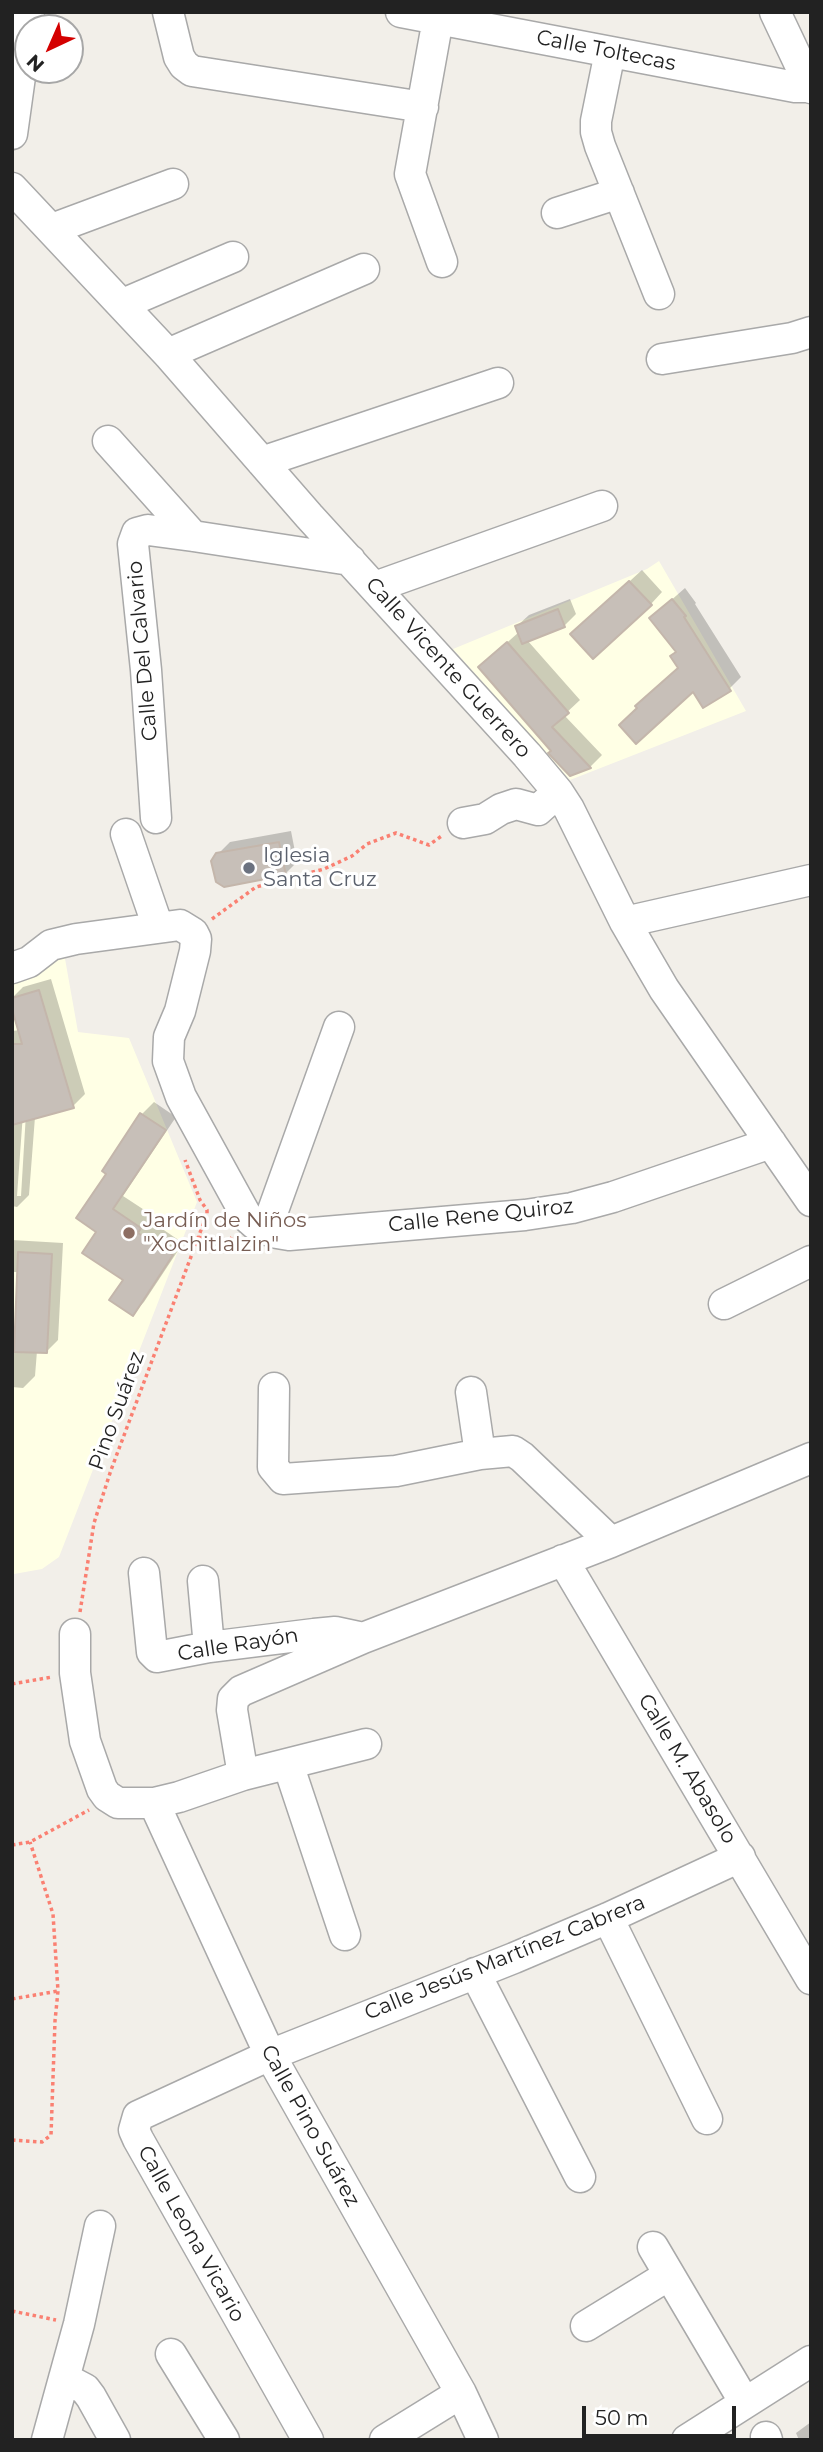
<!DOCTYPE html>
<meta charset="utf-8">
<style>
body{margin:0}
#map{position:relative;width:823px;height:2452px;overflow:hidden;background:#f2efe9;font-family:Montserrat,sans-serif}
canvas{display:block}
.frame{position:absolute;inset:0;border:14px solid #222;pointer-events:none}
.north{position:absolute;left:14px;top:14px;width:70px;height:70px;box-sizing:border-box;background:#fff;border:2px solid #a7a7a7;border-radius:50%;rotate:224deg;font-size:19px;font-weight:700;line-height:28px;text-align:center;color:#222}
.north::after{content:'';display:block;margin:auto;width:24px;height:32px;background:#d40000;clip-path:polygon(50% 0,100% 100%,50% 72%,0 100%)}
.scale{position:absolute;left:582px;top:2406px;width:154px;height:32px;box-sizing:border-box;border:4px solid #222;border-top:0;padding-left:9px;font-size:21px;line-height:24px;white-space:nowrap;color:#222;-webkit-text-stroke:5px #fff;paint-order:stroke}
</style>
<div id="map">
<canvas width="823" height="2452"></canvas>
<div class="frame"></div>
<div class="north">N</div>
<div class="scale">50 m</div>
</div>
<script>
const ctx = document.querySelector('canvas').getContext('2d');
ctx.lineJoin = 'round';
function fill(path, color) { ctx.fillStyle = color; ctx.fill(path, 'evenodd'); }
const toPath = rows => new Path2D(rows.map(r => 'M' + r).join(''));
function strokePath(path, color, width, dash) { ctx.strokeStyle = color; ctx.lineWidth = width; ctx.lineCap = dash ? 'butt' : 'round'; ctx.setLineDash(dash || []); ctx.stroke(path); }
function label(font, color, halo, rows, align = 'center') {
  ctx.font = font + ' Montserrat,sans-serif'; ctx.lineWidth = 6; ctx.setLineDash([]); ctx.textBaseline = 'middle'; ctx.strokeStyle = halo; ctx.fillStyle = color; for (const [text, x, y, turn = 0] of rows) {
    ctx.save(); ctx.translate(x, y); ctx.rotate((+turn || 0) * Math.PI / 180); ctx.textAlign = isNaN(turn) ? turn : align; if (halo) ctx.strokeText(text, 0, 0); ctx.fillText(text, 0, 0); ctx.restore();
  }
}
const education = toPath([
 [659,561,746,711,570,780,453,649,647,569],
 [64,953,78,1032,129,1038,197,1202,59,1557,42,1569,14,1574,12,1574,12,973]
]);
const shadow = toPath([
 [642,570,662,592,651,604,584,623],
 [685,588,696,603,695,604,741,677,729,689,680,668,677,652,651,618],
 [570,599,576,614,564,626,527,640,580,700,564,715,602,755,590,767,571,774,553,751,492,656,519,632,517,626,529,615],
 [291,831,297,862,285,874,218,854,230,842],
 [51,979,85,1094,73,1106,35,1117,29,1195,17,1207,12,1206,12,1208,12,1031,20,1030,12,998,23,987],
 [23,1113,26,1113,21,1196,17,1196],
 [154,1102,176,1117,123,1196,152,1215,149,1220,183,1243,144,1302,132,1314,125,1280,99,1232,109,1173,104,1170,142,1114],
 [12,1240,63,1243,58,1340,46,1352,37,1351,35,1376,23,1388,12,1387,12,1333,16,1333,19,1272,12,1272],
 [811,2422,811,2440,799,2440,796,2433]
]);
const building = toPath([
 [629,581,652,605,593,659,570,634,629,581],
 [672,599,686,616,684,617,731,691,703,708,693,692,636,744,619,725,637,708,635,706,678,668,670,656,676,652,649,618,672,599],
 [558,609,565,627,522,644,515,626,558,609],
 [507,642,569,713,552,727,591,768,570,776,548,753,551,751,478,667,507,642],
 [279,842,286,875,224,887,216,882,211,861,216,853,279,842],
 [39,990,74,1108,12,1125,12,1044,22,1044,12,1009,12,998,39,990],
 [140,1113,166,1130,113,1209,141,1228,138,1233,173,1255,133,1316,109,1300,123,1280,82,1253,96,1232,76,1218,106,1174,102,1171,140,1113],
 [18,1252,52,1254,47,1353,14,1352,18,1252]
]);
const path = toPath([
 [212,919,256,887,324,869,352,856,367,844,396,833,429,845,443,835],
 [198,1237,223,1245,228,1243,232,1237],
 [80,1612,94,1523,111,1470,207,1214,207,1210,200,1200,185,1160],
 [12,1684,52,1677],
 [12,1845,30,1842,89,1810],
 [12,1999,58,1991],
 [12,2140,42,2142,51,2135,55,2021,58,1991,53,1914,30,1842],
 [12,2311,56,2320]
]);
const minor = toPath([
 [168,12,179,57,184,65,192,71,423,107],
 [401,12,795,87,811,87],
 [775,12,811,88],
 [438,19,410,174,442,262],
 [610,52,596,121,596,132,600,146,659,294],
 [12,134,29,12],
 [12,188,168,354,309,516,527,755,558,792,569,809,625,922,664,989,811,1201],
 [557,213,619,193],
 [52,229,173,184],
 [123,304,233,257],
 [168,354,364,269],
 [662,359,792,338,811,332],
 [108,441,193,536],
 [262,462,498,383],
 [375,587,602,506],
 [156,818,146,670,133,544,137,533,148,530,193,536,350,560],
 [463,823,485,819,501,809,516,804,538,810,558,792],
 [126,834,158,927],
 [625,922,811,880],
 [12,968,29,962,51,945,76,939,180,925,193,933,196,939,195,951,180,1011,169,1037,168,1061,181,1097,247,1217,255,1224,277,1233,289,1235,525,1215,572,1208,613,1197,771,1143],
 [266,1230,339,1027],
 [724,1304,811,1261],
 [274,1388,273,1467,283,1479,396,1471,480,1454,513,1451,522,1457,611,1542],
 [471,1392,480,1454],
 [563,1560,811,1979],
 [144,1573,152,1652,157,1657,209,1647,314,1634,335,1632,363,1638],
 [203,1581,209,1647],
 [75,1634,75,1673,85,1741,102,1789,107,1796,118,1803,154,1803,179,1797,243,1775,366,1744],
 [288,1764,345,1935],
 [243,1775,232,1710,233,1699,241,1691,363,1638,611,1542,811,1458],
 [154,1803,270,2055,461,2393,483,2440],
 [608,1918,707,2119],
 [475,1973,580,2177],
 [653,2247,745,2403],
 [586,2326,669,2275],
 [171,2354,224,2440],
 [64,2378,85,2389,91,2397,115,2440],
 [766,2437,767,2440],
 [47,2440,79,2324,100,2226],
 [308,2440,138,2139,134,2130,138,2116,270,2055,514,1958,608,1918,740,1857],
 [385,2440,461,2393],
 [687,2440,811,2361]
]);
const markers = [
 [249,868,7,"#6b7280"],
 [129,1233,7,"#8d6e63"]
];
const streetNames = [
 ["Calle Toltecas",606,51,11],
 ["Calle Del Calvario",143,651,-95],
 ["Calle Vicente Guerrero",448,668,48],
 ["Calle Rene Quiroz",481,1216,-6],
 ["Pino Suárez",117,1411,-70],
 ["Calle Rayón",238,1645,-9],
 ["Calle M. Abasolo",687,1769,59],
 ["Calle Jesús Martínez Cabrera",505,1958,-22],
 ["Calle Pino Suárez",310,2126,61],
 ["Calle Leona Vicario",191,2234,61]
];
const worshipNames = [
 ["Iglesia",263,856],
 ["Santa Cruz",263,880]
];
const educationNames = [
 ["Jardín de Niños",143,1221],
 ["\"Xochitlalzin\"",143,1245]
];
fill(education, '#ffffe5');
fill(shadow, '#0003');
fill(building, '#c7bfb8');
strokePath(building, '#c4b6ab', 2);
strokePath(minor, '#a9a9a9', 33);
strokePath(path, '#fa8072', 3.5, [3.5, 3.5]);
strokePath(minor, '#fff', 30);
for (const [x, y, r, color] of markers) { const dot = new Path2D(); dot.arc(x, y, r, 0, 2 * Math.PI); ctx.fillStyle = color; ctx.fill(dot); strokePath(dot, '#fff', 2.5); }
label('21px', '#222', '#fff', streetNames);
label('21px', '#5b616d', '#fff', worshipNames, 'left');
label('21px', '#785e54', '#fff', educationNames, 'left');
</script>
